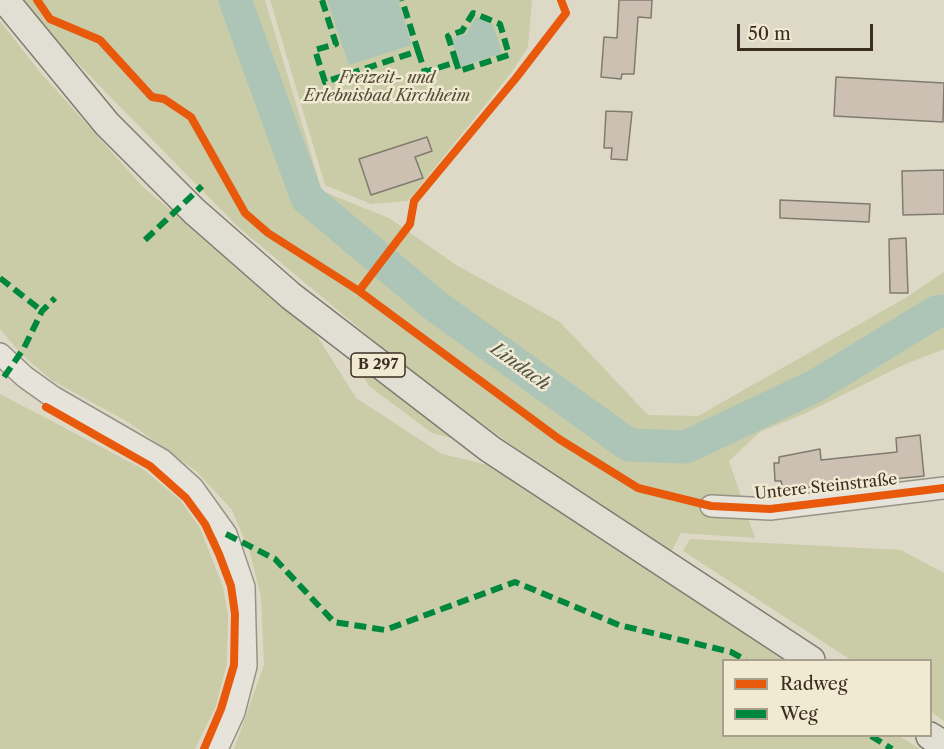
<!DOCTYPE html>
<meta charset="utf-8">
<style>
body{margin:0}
#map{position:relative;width:944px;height:749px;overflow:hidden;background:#ded9c6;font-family:"Libre Caslon Text",serif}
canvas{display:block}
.legend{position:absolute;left:722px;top:659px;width:210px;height:78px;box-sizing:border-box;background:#f1ead3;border:2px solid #a89f8c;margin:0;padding:8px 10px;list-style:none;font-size:18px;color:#3b2e21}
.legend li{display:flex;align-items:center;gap:12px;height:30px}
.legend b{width:30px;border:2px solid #a89f8c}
.scale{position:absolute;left:737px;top:24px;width:136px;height:27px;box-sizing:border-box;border:3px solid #3b2e21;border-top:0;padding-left:8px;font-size:18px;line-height:21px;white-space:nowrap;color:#3b2e21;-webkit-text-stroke:4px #f1ead3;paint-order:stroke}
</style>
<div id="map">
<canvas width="944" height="749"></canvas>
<ul class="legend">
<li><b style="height:8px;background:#e8590c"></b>Radweg</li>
<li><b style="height:8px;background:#00873e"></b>Weg</li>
</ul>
<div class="scale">50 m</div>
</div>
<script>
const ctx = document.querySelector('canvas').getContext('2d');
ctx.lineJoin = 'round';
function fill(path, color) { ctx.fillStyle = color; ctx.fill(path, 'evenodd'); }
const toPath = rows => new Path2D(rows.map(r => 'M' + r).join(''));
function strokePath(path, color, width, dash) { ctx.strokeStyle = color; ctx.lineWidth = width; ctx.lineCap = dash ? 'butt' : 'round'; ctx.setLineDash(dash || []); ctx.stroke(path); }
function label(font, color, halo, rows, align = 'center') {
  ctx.font = font + ' "Libre Caslon Text",serif'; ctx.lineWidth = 5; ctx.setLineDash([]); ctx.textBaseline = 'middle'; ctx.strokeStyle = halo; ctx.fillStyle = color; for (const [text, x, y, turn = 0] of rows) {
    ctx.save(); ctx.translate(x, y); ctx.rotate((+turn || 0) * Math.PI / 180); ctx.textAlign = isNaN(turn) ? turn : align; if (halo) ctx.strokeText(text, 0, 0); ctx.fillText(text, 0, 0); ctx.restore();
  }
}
const green = toPath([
 [23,0,265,0,322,191,389,218,456,265,560,322,648,415,698,416,907,297,944,272,944,349,903,365,808,412,760,432,729,461,755,538,681,533,669,556,426,384,237,226,45,30],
 [270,0,532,0,528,47,511,73,408,201,371,204,325,185],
 [0,21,40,72,143,187,312,328,356,398,442,454,492,466,785,660,724,660,724,736,899,736,920,749,234,749,264,665,261,597,250,553,232,510,196,471,128,422,53,381,21,354,0,329],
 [355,362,451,438,432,433,369,386],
 [0,394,143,469,180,500,200,528,223,587,228,615,227,663,216,706,195,749,0,749],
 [690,539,901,550,944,573,944,721,931,712,930,660,851,660,683,551]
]);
const water = toPath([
 [327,0,398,0,412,45,349,65],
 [476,17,493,25,502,53,461,67,451,39,466,34]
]);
const river = toPath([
 [235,0,307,198,437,307,629,445,686,447,815,386,936,312,944,311]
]);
const building = toPath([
 [619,0,652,0,651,18,638,17,634,74,622,74,621,79,601,77,604,37,617,38,619,0],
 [836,77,944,83,943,122,834,116,836,77],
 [606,111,632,112,627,160,611,159,612,148,604,148,606,111],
 [427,137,432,151,415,157,423,178,371,195,359,159,427,137],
 [944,170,944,214,903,215,902,171,944,170],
 [780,200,870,204,869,222,780,218,780,200],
 [906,238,908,293,890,293,889,239,906,238],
 [920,435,924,476,783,490,781,481,775,481,774,463,779,463,779,457,820,449,821,460,897,452,896,438,920,435]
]);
const minor = toPath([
 [0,354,25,377,53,397,162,460,193,488,226,534,244,587,246,666,234,712,217,749],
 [711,506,770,509,944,488]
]);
const major = toPath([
 [5,0,107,124,194,211,291,296,490,449,811,660],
 [930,736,944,745]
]);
const quiet = toPath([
 [322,0,336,44,315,50,325,82,418,51,402,0],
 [418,51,425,72,456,62,448,36,462,31,473,13,500,24,509,55,459,71,456,62],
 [145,240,202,186],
 [0,278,42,311],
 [4,377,24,348,42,311,55,298],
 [226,534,275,559,334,622,385,630,515,582,619,625,731,652,746,660],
 [871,736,892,749]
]);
const cycleway = toPath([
 [37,0,50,19,100,40,152,97,164,99,191,117,245,213,268,233,359,291,559,439,638,488,711,506,770,509,944,488],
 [359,291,410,224,414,201,516,78,566,13,561,0],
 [46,407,150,466,186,498,205,524,219,554,231,586,235,614,234,665,221,709,204,749]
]);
const shields = [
 [378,365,54]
];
const shieldNames = [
 ["B 297",378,365]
];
const parkNames = [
 ["Freizeit- und",387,78],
 ["Erlebnisbad Kirchheim",387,96]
];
const streetNames = [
 ["Untere Steinstraße",826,487,-6]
];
const waterNames = [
 ["Lindach",520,367,36]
];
fill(green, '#cacba7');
fill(water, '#acc5b7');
strokePath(river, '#acc5b7', 33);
fill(building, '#cbc0b1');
strokePath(building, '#807b70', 1.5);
strokePath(minor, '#969286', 24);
strokePath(major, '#807b70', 30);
strokePath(minor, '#e6e3da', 21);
strokePath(major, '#e1ded4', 27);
strokePath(quiet, '#00873e', 6, [12, 6]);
strokePath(cycleway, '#e8590c', 8);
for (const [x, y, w] of shields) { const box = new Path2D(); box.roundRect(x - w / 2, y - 12, w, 24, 4.5); ctx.fillStyle = '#f1ead3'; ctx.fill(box); strokePath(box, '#3b2e21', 1.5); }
label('bold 15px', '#3b2e21', null, shieldNames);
label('italic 16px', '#544b37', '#f1ead3', parkNames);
label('16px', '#3b2e21', '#f1ead3', streetNames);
label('italic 18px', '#525245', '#f1ead3', waterNames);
</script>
